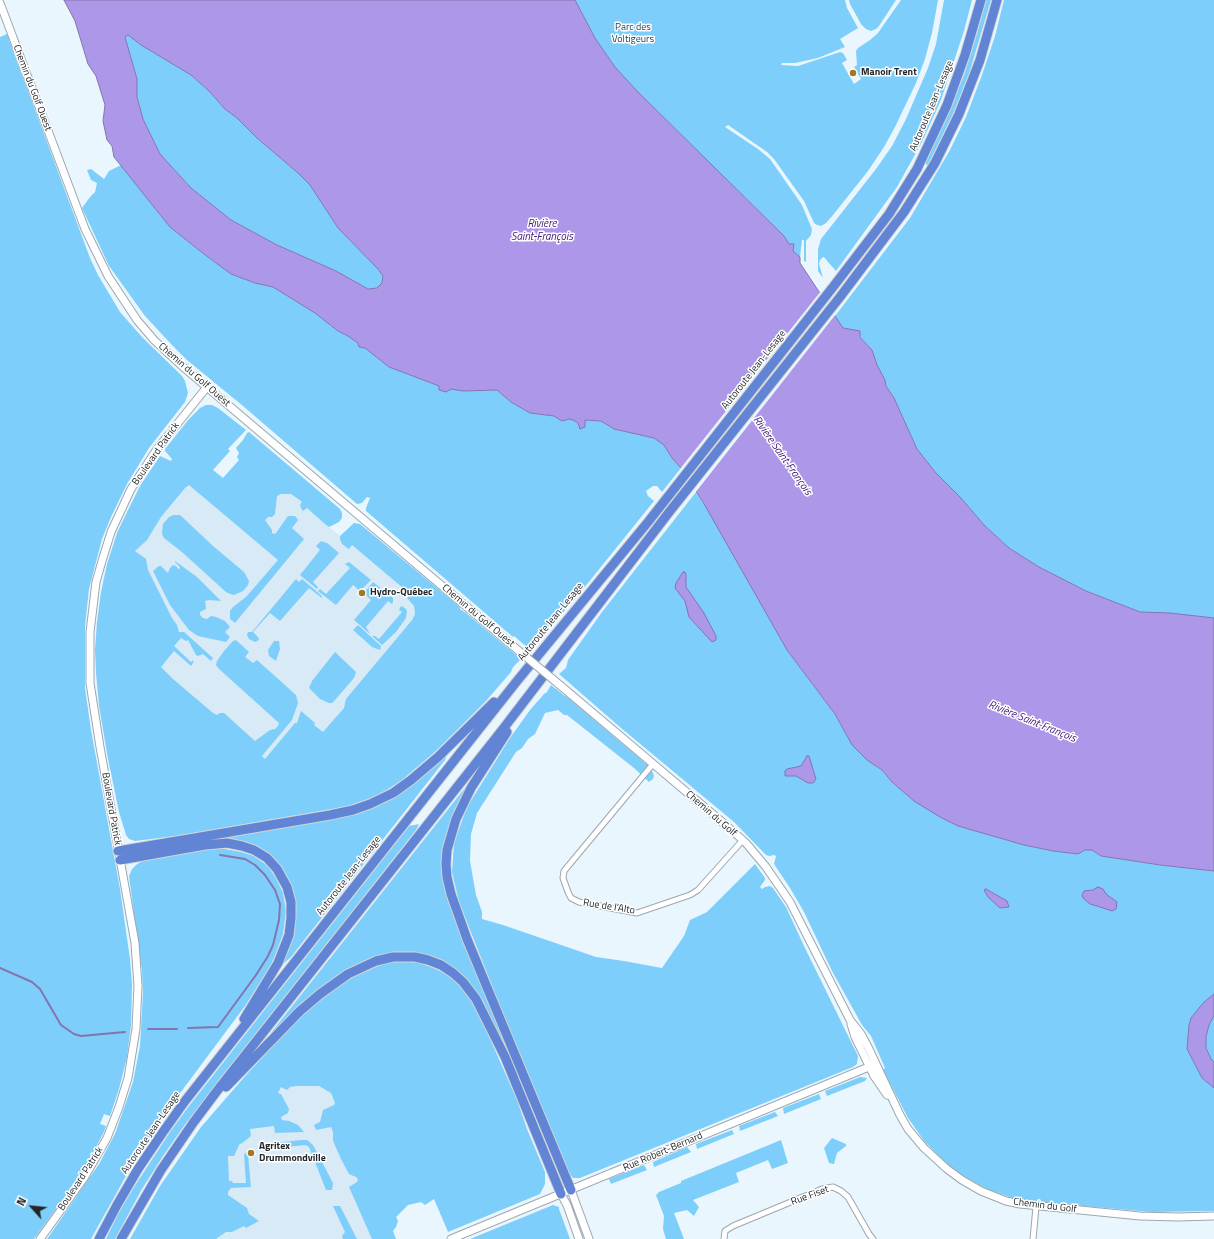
<!DOCTYPE html>
<meta charset="utf-8">
<style>
body{margin:0}
#map{position:relative;width:1214px;height:1239px;overflow:hidden;background:#eaf6fd;font-family:"Titillium Web",sans-serif}
canvas{display:block}
.north{position:absolute;left:12px;top:1187px;width:40px;height:40px;-webkit-text-stroke:3px #fff;paint-order:stroke;rotate:297deg;font-size:11px;font-weight:700;line-height:16px;text-align:center;color:#212628}
.north::after{content:'';display:block;margin:auto;width:14px;height:18px;background:#212628;clip-path:polygon(50% 0,100% 100%,50% 72%,0 100%)}
</style>
<div id="map">
<canvas width="1214" height="1239"></canvas>
<div class="north">N</div>
</div>
<script>
const ctx = document.querySelector('canvas').getContext('2d');
ctx.lineJoin = 'round';
function fill(path, color) { ctx.fillStyle = color; ctx.fill(path, 'evenodd'); }
const toPath = rows => new Path2D(rows.map(r => 'M' + r).join(''));
function strokePath(path, color, width, dash) { ctx.strokeStyle = color; ctx.lineWidth = width; ctx.lineCap = dash ? 'butt' : 'round'; ctx.setLineDash(dash || []); ctx.stroke(path); }
function label(font, color, halo, rows, align = 'center') {
  ctx.font = font + ' "Titillium Web",sans-serif'; ctx.lineWidth = 3; ctx.setLineDash([]); ctx.textBaseline = 'middle'; ctx.strokeStyle = halo; ctx.fillStyle = color; for (const [text, x, y, turn = 0] of rows) {
    ctx.save(); ctx.translate(x, y); ctx.rotate((+turn || 0) * Math.PI / 180); ctx.textAlign = isNaN(turn) ? turn : align; if (halo) ctx.strokeText(text, 0, 0); ctx.fillText(text, 0, 0); ctx.restore();
  }
}
const built = toPath([
 [244,455,296,498,302,502,326,525,352,545,410,594,407,598,414,606,415,614,412,620,385,652,286,786,155,667,135,551,160,515,187,483,213,470,223,478],
 [296,1061,312,1068,319,1064,344,1111,333,1132,333,1141,349,1172,362,1173,396,1239,216,1239,226,1232,232,1232,244,1226,249,1214,228,1195,228,1192,213,1144]
]);
const green = toPath([
 [575,0,845,0,847,8,858,28,840,39,845,47,818,58,795,63,782,63,781,65,798,66,840,52,843,53,847,60,842,63,854,84,861,79,854,67,857,65,856,51,858,48,870,40,878,33,901,0,938,0,932,33,925,59,916,83,895,127,884,147,868,171,833,215,826,223,821,226,817,225,814,223,804,201,774,159,767,152,728,125,725,127,758,149,770,159,802,205,812,229,811,235,806,241,806,262,804,261,804,240,802,240,800,257,793,251,784,236,638,92,615,67,595,38],
 [849,0,896,0,879,26,876,29,871,31,866,29,861,24,850,4],
 [944,0,972,0,964,31,941,100,922,142,897,187,836,271,828,262,825,258,823,257,820,260,819,264,823,278,818,271,818,249,821,239,876,169,892,146,906,119,928,68,936,44],
 [986,0,991,0,969,74,953,114,928,165,925,164,964,75,978,30],
 [1004,0,1214,0,1214,618,1170,613,1140,612,1086,591,1039,567,1009,548,984,525,961,498,936,473,917,449,894,398,886,386,885,380,877,365,872,350,860,336,843,328,835,316,910,218,950,150,966,117,982,75,995,36],
 [7,34,90,258,98,275,120,312,142,337,182,376,185,381,188,393,185,402,149,448,127,484,111,517,102,539,89,589,85,626,85,688,91,730,120,889,130,959,132,984,131,1025,127,1057,119,1089,110,1116,104,1114,100,1124,106,1126,104,1132,95,1149,79,1177,34,1239,0,1239,0,37],
 [128,35,141,45,191,75,209,91,225,109,237,118,257,138,298,173,310,185,338,228,378,269,383,276,382,283,377,288,368,289,336,271,277,245,231,220,191,188,160,154,143,119,137,97,137,79,125,37],
 [121,165,170,227,204,254,231,274,255,283,273,287,315,313,338,331,348,336,358,343,359,347,365,348,389,367,439,386,463,391,497,390,511,402,530,413,554,416,562,421,569,419,573,420,578,423,585,420,601,421,614,429,654,438,664,445,672,458,681,468,662,492,657,486,653,486,646,491,648,496,654,501,580,593,538,641,534,643,529,649,514,636,513,637,366,511,366,508,370,498,367,497,362,503,357,504,243,406,187,360,172,345,145,316,109,266,82,208,90,197,95,192,97,183,91,180,87,170,91,169,104,179,109,171],
 [206,405,212,405,218,408,246,430,228,449,230,451,213,470,223,478,239,460,237,457,239,453,236,448,243,440,247,433,249,432,340,509,342,513,342,518,339,522,329,527,326,525,307,508,303,511,301,508,300,505,302,502,291,494,281,494,277,496,275,514,272,517,268,517,265,520,272,530,272,533,274,534,276,533,288,516,295,516,298,520,292,528,304,539,235,623,230,619,230,611,233,607,246,597,278,560,189,485,185,488,161,517,147,540,135,551,146,559,148,570,172,618,177,625,179,632,184,632,213,658,211,661,203,654,198,656,196,655,188,640,186,641,181,638,174,646,191,662,194,660,193,663,191,666,174,651,161,667,173,679,213,713,217,715,220,713,224,713,255,741,270,730,275,729,278,726,279,723,219,669,216,665,217,661,224,651,233,641,236,640,249,652,245,657,253,663,257,660,296,695,298,703,292,720,262,756,265,759,295,723,297,723,301,711,315,723,314,725,323,732,344,708,346,699,412,620,415,614,414,606,407,598,410,594,352,545,349,549,342,544,340,539,340,536,354,523,360,524,460,607,460,609,466,613,521,659,513,667,511,672,486,701,437,750,402,780,385,791,371,798,351,805,332,809,176,836,135,841,129,839,126,835,119,812,108,759,99,706,96,673,95,650,97,622,101,592,107,564,117,533,127,512,140,486,160,456,171,461,172,459,165,451,165,449,189,419,200,408],
 [696,492,712,516,787,650,835,714,852,745,867,760,882,770,892,782,914,801,958,826,1024,845,1053,851,1078,854,1085,850,1092,850,1101,856,1160,865,1214,871,1214,994,1204,1002,1191,1018,1187,1049,1202,1078,1214,1088,1214,1211,1151,1212,1027,1201,1015,1199,987,1189,963,1176,948,1165,925,1142,908,1118,883,1070,885,1068,871,1036,862,1025,832,971,804,912,790,888,774,864,776,856,774,855,769,856,766,855,734,822,621,728,559,674,566,668,568,660,602,612],
 [173,515,180,515,213,546,244,572,249,581,248,585,243,591,234,595,230,594,226,592,182,552,164,538,162,534,163,524,169,517],
 [321,541,327,543,339,553,313,582,318,587,317,589,300,575,320,550,316,546],
 [175,561,197,577,221,601,209,600,205,601,206,609,200,612,200,615,203,618,207,619,211,616,216,617,225,621,230,627,225,632,230,637,226,642,198,636,189,630,170,605,153,571,159,566,161,566,168,573,170,568,173,565,176,566,179,570,180,567,175,562],
 [349,562,371,580,360,591,353,585,336,605,318,591,320,589,326,594,350,568,345,564],
 [296,579,299,582,302,579,322,596,322,598,309,588,280,621,270,613,253,632,258,637,259,640,255,642,249,639,247,635,248,632,252,632],
 [373,582,393,598,393,602,392,604,388,601,366,627,370,634,354,620,371,600,364,593],
 [401,606,405,608,407,611,406,618,396,632,382,645,372,636,375,636,379,639,402,612,399,610],
 [358,625,381,646,380,650,372,647,353,630],
 [279,641,280,649,276,661,269,656,268,650,274,641],
 [335,652,356,672,354,678,335,700,332,703,329,703,320,699,309,688,312,681],
 [551,685,565,696,566,696,651,768,654,776,653,779,649,782,634,768,567,715,564,715,558,710,545,713,535,734,528,739,522,748,516,752,477,813,471,834,470,861,476,895,482,912,482,919,503,925,596,957,624,961,662,968,684,936,690,920,707,912,755,864,765,878,765,880,760,887,762,889,765,887,770,886,773,888,786,907,804,946,858,1056,857,1064,853,1067,580,1178,573,1178,568,1172,517,1049,459,902,452,872,454,843,467,807,510,738,530,710,544,694,547,692],
 [455,745,452,751,447,755,445,760,291,957,279,968,288,948,289,882,245,843,129,854,129,853,350,815,363,812,375,807,405,789,421,777],
 [472,779,443,869,558,1170,563,1183,561,1184,491,1022,444,964,376,957,271,1035,270,1034],
 [419,824,416,830,186,1123,163,1156,142,1189,115,1239,106,1239,118,1214,134,1187,170,1132,189,1106,409,826],
 [210,849,225,849,241,852,254,856,268,866,276,878,283,893,286,911,283,934,276,953,270,967,245,1006,169,1108,131,1167,91,1239,47,1239,99,1164,115,1134,133,1082,140,1046,143,992,142,971,130,884,129,876,132,869,136,865,142,861],
 [403,961,420,963,436,969,448,975,458,983,476,1007,517,1100,527,1129,545,1172,545,1184,540,1194,448,1232,434,1199,425,1205,421,1202,408,1205,396,1217,398,1221,396,1227,393,1231,396,1239,372,1239,349,1187,357,1182,358,1179,356,1177,349,1174,341,1159,333,1141,333,1132,331,1127,316,1130,314,1125,320,1122,323,1110,334,1105,335,1103,331,1093,319,1086,296,1086,290,1087,287,1090,281,1087,278,1093,281,1094,289,1109,288,1113,281,1117,282,1120,289,1121,298,1125,304,1132,275,1133,274,1126,250,1129,251,1136,241,1144,240,1143,234,1156,228,1156,229,1181,232,1181,233,1183,246,1183,244,1155,246,1152,248,1155,251,1187,231,1188,228,1192,228,1195,247,1208,249,1214,259,1221,246,1228,244,1226,232,1232,226,1232,216,1239,130,1239,160,1186,201,1127,247,1074,296,1021,327,993,355,976,385,963],
 [1214,1016,1214,1062,1211,1059,1206,1048,1206,1037,1209,1025],
 [860,1077,867,1078,865,1081,827,1096,825,1091],
 [819,1094,821,1099,784,1114,783,1108],
 [775,1112,778,1116,740,1131,739,1126],
 [732,1130,734,1134,697,1149,696,1144],
 [832,1138,846,1144,846,1146,837,1153,834,1164,829,1163,824,1148],
 [301,1140,307,1140,313,1145,333,1183,332,1190,326,1190,309,1147,306,1145,274,1148,274,1143],
 [781,1140,788,1163,772,1169,768,1160,736,1173,739,1182,693,1200,699,1207,694,1216,687,1210,674,1213,684,1239,666,1239,663,1229,664,1216,656,1195,659,1192,681,1183,681,1181],
 [687,1147,691,1152,654,1167,653,1162],
 [644,1165,647,1170,611,1184,609,1179],
 [553,1205,559,1207,559,1209,570,1239,470,1239],
 [333,1206,340,1206,357,1239,343,1239,342,1236,345,1232]
]);
const water = toPath([
 [64,0,575,0,595,38,615,67,638,92,784,236,789,244,794,244,793,251,800,257,800,263,843,328,860,331,860,337,872,350,877,365,885,380,886,386,894,398,917,449,936,473,961,498,984,525,1009,548,1039,567,1086,591,1140,612,1170,613,1214,618,1214,871,1160,865,1101,856,1092,850,1085,850,1078,854,1053,851,1024,845,958,826,940,817,914,801,892,782,882,770,867,760,852,745,835,714,787,650,703,502,681,468,672,458,664,445,654,438,614,429,601,421,585,420,585,427,580,429,578,423,573,420,569,419,562,421,554,416,530,413,511,402,497,390,463,391,451,389,446,392,439,390,439,386,389,367,365,348,359,347,358,343,348,336,338,331,315,313,273,287,255,283,231,274,204,254,170,227,114,157,112,146,107,140,103,121,105,105,96,76,88,64,75,21,64,0],
 [128,35,141,45,191,75,209,91,225,109,237,118,257,138,298,173,310,185,338,228,378,269,383,276,382,283,377,288,368,289,336,271,277,245,231,220,191,188,160,154,143,119,137,97,137,79,125,37,128,35],
 [683,572,685,572,686,575,686,587,704,613,716,636,716,640,712,642,689,617,685,601,675,588,676,583,683,572],
 [807,756,809,756,816,779,813,783,808,783,796,776,785,776,785,771,787,769,801,766,807,756],
 [1098,887,1103,889,1106,894,1117,902,1116,909,1112,911,1097,906,1090,904,1083,898,1082,895,1084,891,1093,890,1098,887],
 [986,889,1007,901,1009,907,1000,908,988,897,984,890,986,889],
 [1214,994,1214,1016,1209,1025,1206,1037,1206,1048,1211,1059,1214,1062,1214,1088,1202,1078,1187,1049,1189,1025,1191,1018,1204,1002,1214,994]
]);
const pier = toPath([
 [821,291,836,314,695,493,680,469]
]);
const stream = toPath([
 [0,968,32,982,40,989,61,1025,74,1034,81,1036,125,1032],
 [188,1028,218,1027,256,975,268,956,273,945,279,920,280,904,275,890,265,875,255,865,245,859,220,855],
 [148,1029,177,1029]
]);
const street = toPath([
 [653,764,564,871,563,878,568,892,571,898,579,902,637,913,690,895,698,890,742,841],
 [724,1239,725,1231,733,1226,822,1189,833,1187,841,1191,848,1197,869,1234,873,1239],
 [1033,1239,1036,1207]
]);
const secondary = toPath([
 [0,3,85,229,108,276,137,320,154,340,182,366,519,651],
 [561,686,728,827,746,843,766,867,790,902,850,1020,861,1034,868,1047,900,1115,908,1129,924,1148,947,1169,962,1180,981,1191,1006,1201,1020,1204,1140,1216,1178,1217,1214,1216],
 [851,1024,855,1037,874,1076,887,1095],
 [571,1190,589,1239],
 [561,1194,567,1205,579,1239],
 [40,1239,84,1178,107,1138,119,1107,128,1078,136,1029,138,986,135,943,100,747,90,683,90,632,96,582,102,561,111,532,131,489,157,449,207,387],
 [451,1239,876,1064]
]);
const highway = toPath([
 [507,732,471,788,456,819,447,850,446,864,447,877,451,894,467,939,571,1190],
 [118,851,330,815,353,810,370,804,393,793,411,780,438,757,494,702],
 [120,860,205,845,227,843,242,846,254,850,267,858,277,869,287,887,291,902,291,918,289,935,278,963,244,1019],
 [226,1087,300,1011,320,994,348,974,376,961,393,957,415,957,428,960,441,965,453,973,463,982,476,999,505,1057,561,1194],
 [99,1239,117,1205,138,1169,163,1132,185,1101,517,681,648,522,833,287,889,214,917,169,947,105,965,55,981,0],
 [121,1239,161,1170,193,1123,220,1087,503,729,670,511,840,297,904,212,935,163,959,114,980,60,997,0]
]);
const secondaryBridge = toPath([
 [519,651,561,686]
]);
const markers = [
 [853,73,4,"#a07927"],
 [362,593,4,"#a07927"],
 [251,1153,4,"#a07927"]
];
const parkNames = [
 ["Parc des",633,28],
 ["Voltigeurs",633,40]
];
const poiNames = [
 ["Manoir Trent",861,73],
 ["Hydro-Québec",370,593],
 ["Agritex",259,1147],
 ["Drummondville",259,1159]
];
const streetNames = [
 ["Chemin du Golf Ouest",32,88,69],
 ["Autoroute Jean-Lesage",932,106,-67],
 ["Autoroute Jean-Lesage",754,370,-52],
 ["Chemin du Golf Ouest",194,375,41],
 ["Boulevard Patrick",156,454,-55],
 ["Chemin du Golf Ouest",478,616,40],
 ["Autoroute Jean-Lesage",551,622,-51],
 ["Boulevard Patrick",111,809,80],
 ["Chemin du Golf",711,814,41],
 ["Autoroute Jean-Lesage",349,876,-52],
 ["Rue de l'Alto",609,907,9],
 ["Autoroute Jean-Lesage",151,1133,-56],
 ["Rue Robert-Bernard",663,1152,-23],
 ["Boulevard Patrick",81,1179,-57],
 ["Rue Fiset",810,1196,-20],
 ["Chemin du Golf",1045,1206,7]
];
const waterNames = [
 ["Rivière",542,224],
 ["Saint-François",542,237],
 ["Rivière Saint-François",782,456,55],
 ["Rivière Saint-François",1032,722,22]
];
fill(built, '#d7eaf6');
fill(green, '#7ecefc');
fill(water, '#ad97e9');
strokePath(water, '#8375af', 1);
fill(pier, '#eaf6fd');
strokePath(stream, '#8375af', 2);
strokePath(street, '#9ca7ae', 7);
strokePath(secondary, '#9ca7ae', 9);
strokePath(highway, '#d3d4d4', 11);
strokePath(street, '#fff', 5);
strokePath(secondary, '#fff', 7);
strokePath(highway, '#6184d5', 9);
strokePath(secondaryBridge, '#9ca7ae', 9, []);
strokePath(secondaryBridge, '#fff', 7);
for (const [x, y, r, color] of markers) { const dot = new Path2D(); dot.arc(x, y, r, 0, 2 * Math.PI); ctx.fillStyle = color; ctx.fill(dot); strokePath(dot, '#fff', 1.5); }
label('10px', '#1a445a', '#fff', parkNames);
label('bold 10px', '#212628', '#fff', poiNames, 'left');
label('10px', '#212628', '#fff', streetNames);
label('italic 11px', '#3d1574', '#fff', waterNames);
</script>
